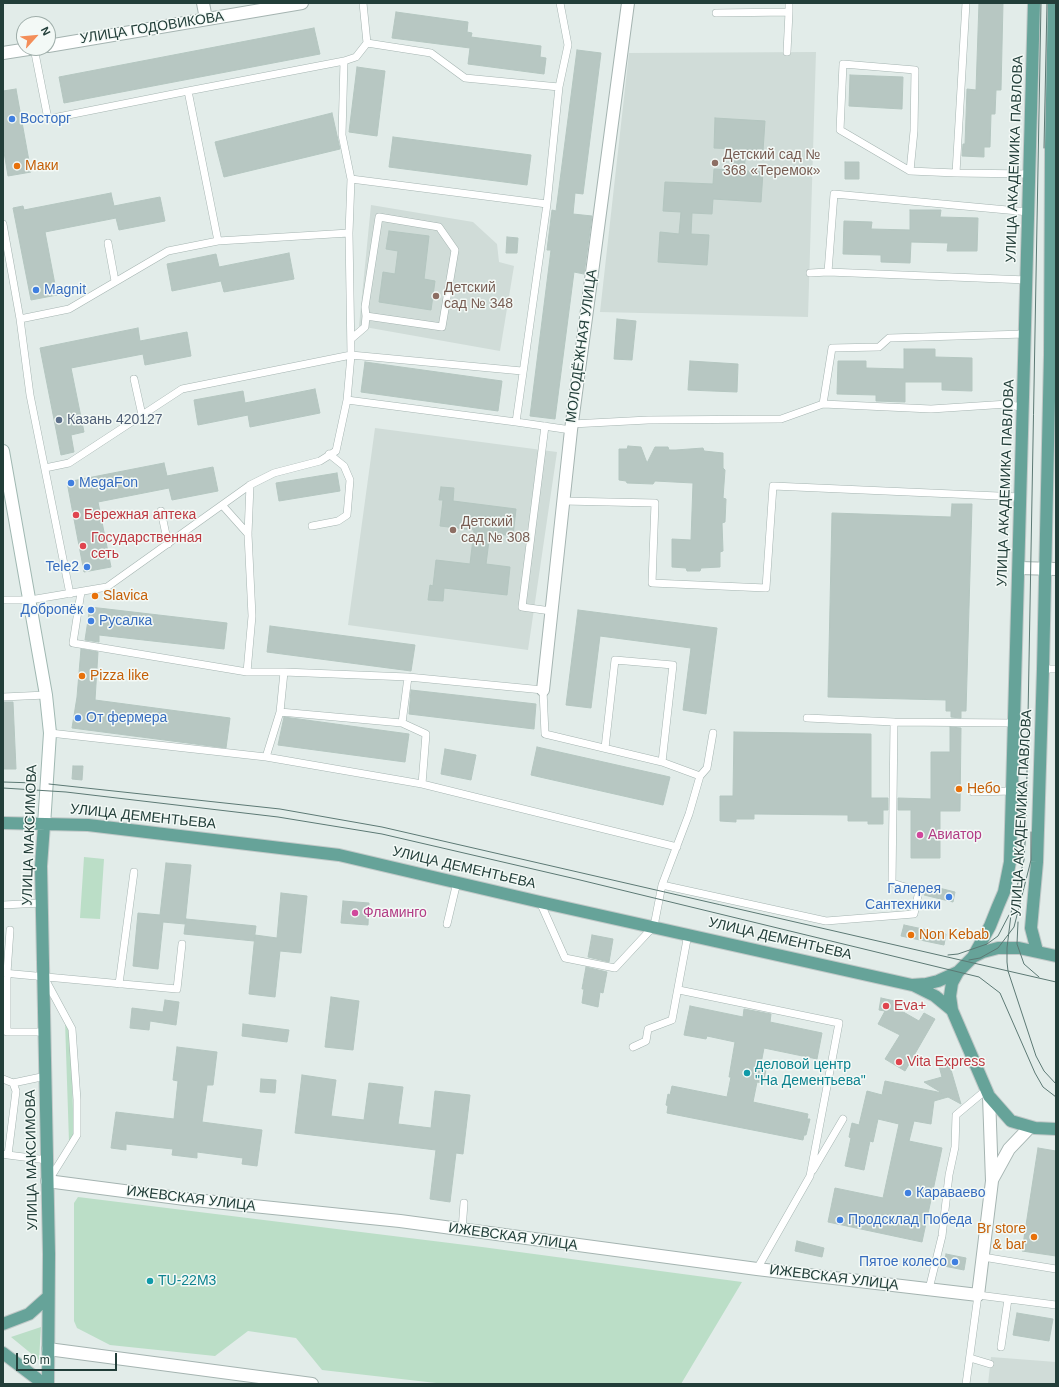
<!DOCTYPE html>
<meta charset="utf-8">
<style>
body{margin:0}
#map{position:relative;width:1059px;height:1387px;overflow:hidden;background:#e2ece9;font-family:Arial,sans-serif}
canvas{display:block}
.frame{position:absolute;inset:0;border:4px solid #223e39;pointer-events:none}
.north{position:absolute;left:16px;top:16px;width:40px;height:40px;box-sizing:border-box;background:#f3f9f6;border:1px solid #9faeaa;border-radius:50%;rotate:63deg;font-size:11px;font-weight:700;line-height:16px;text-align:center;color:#223e39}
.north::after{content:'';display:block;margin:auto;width:14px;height:18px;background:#f48e59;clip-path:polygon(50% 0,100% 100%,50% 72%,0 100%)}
.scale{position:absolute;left:16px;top:1353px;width:101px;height:18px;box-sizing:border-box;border:2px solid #223e39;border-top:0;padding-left:5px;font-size:12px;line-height:14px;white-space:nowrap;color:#223e39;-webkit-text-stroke:3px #f3f9f6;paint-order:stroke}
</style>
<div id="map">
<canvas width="1059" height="1387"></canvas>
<div class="frame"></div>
<div class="north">N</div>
<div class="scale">50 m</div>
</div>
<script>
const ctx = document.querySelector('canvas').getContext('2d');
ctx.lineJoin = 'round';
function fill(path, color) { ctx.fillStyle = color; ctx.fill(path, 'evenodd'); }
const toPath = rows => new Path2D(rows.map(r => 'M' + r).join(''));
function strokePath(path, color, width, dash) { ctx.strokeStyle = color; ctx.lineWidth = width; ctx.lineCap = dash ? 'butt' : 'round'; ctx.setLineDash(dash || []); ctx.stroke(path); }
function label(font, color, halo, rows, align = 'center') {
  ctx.font = font + ' Arial,sans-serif'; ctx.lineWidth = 3; ctx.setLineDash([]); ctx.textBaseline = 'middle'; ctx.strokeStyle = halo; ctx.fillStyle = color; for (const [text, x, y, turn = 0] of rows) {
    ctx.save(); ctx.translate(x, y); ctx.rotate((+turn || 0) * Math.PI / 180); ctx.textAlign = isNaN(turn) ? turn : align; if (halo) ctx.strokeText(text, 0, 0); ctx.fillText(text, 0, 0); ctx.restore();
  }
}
const built = toPath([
 [816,52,808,317,600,312,629,53],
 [371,205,473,222,497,244,499,262,514,266,500,351,359,326],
 [375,428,557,452,528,650,348,625],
 [991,1357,1056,1362,1056,1384,988,1384]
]);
const green = toPath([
 [84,857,104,859,100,919,80,918],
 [65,1021,70,1029,74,1135,69,1142],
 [78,1197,482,1247,742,1282,681,1384,445,1384,322,1370,296,1338,248,1331,215,1356,110,1345,77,1328,74,1321,74,1203],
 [41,1327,39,1360,11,1337]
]);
const building = toPath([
 [979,3,1003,3,1001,90,996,90,995,114,991,114,990,147,984,147,984,157,962,156,963,144,965,144,967,89,976,90,979,3],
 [396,12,468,22,467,32,472,33,471,37,541,46,540,57,546,58,544,74,468,64,470,48,392,38,396,12],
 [314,28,320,54,64,103,59,77,314,28],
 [577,50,601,53,583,194,575,193,573,214,592,216,584,274,574,272,555,419,530,416,551,250,547,250,552,210,556,211,577,50],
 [357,67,385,71,377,136,349,132,357,67],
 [850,75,903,77,902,109,849,106,850,75],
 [16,89,31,172,8,176,3,146,3,91,16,89],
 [332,113,340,149,224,177,215,142,332,113],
 [715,118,765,121,763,151,746,150,744,171,763,172,761,202,713,199,712,214,692,213,691,234,709,235,707,265,658,262,660,232,679,234,681,212,663,211,665,182,713,184,714,169,733,170,734,149,714,148,715,118],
 [393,137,531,155,527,185,389,167,393,137],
 [845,162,859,162,859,179,845,179,845,162],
 [111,193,114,206,160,197,165,221,119,230,116,218,45,232,57,295,31,300,13,208,23,206,24,210,111,193],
 [910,210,941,210,940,217,978,218,977,251,947,251,948,243,911,242,910,263,881,262,881,255,843,254,844,221,872,222,871,229,910,230,910,210],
 [389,231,429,236,424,279,435,281,431,310,379,302,383,272,395,274,398,251,386,249,389,231],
 [507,237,518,238,517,253,506,253,507,237],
 [289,253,294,279,224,292,221,281,172,291,167,264,216,254,219,267,289,253],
 [617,319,636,321,632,360,614,359,617,319],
 [138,328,140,341,187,332,191,356,145,365,143,354,71,368,84,432,71,435,74,452,61,455,40,348,138,328],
 [904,349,935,349,935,357,972,358,972,391,942,390,942,382,905,382,905,402,876,401,876,395,837,394,838,361,866,361,866,368,904,369,904,349],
 [690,361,738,364,737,392,688,390,690,361],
 [365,362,502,381,498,411,361,392,365,362],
 [315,389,320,413,250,427,248,415,198,425,194,400,243,391,245,403,315,389],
 [628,446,641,447,647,463,655,447,668,447,669,450,676,450,703,448,704,451,723,453,723,468,725,470,723,498,726,499,725,522,722,523,723,551,720,552,720,567,701,568,700,571,687,571,686,568,672,567,672,539,691,540,693,483,655,481,653,484,627,483,626,481,619,480,619,449,627,449,628,446],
 [164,463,167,476,213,467,218,491,172,500,169,488,98,502,111,567,84,572,67,482,164,463],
 [337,473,340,491,279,501,276,483,337,473],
 [441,487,454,488,453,501,516,509,513,536,490,533,486,564,510,567,507,595,444,588,443,601,428,600,430,585,433,586,436,560,470,564,474,530,440,526,443,500,439,500,441,487],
 [952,504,972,504,966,711,961,711,961,718,951,717,951,711,946,711,946,700,828,697,832,513,951,517,952,504],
 [90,607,227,623,224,649,99,635,99,642,85,640,90,607],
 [578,610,717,628,706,714,683,710,691,648,600,636,591,708,566,705,578,610],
 [270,626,415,645,411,671,267,652,270,626],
 [81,649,98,652,95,700,230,718,226,748,72,728,77,697,81,649],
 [411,690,536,704,534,729,409,714,411,690],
 [3,702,13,702,16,769,3,769,3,702],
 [284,717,409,734,405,762,278,745,284,717],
 [950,727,961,728,960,811,940,811,940,858,911,858,911,810,898,810,898,798,931,799,931,752,950,752,950,727],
 [734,732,871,734,871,798,888,798,888,810,883,810,883,824,868,824,868,821,848,821,848,815,754,814,754,819,736,819,736,822,720,821,720,796,733,796,734,732],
 [537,747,670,777,663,805,531,775,537,747],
 [445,749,476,755,471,780,441,774,445,749],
 [73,766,83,766,82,780,72,779,73,766],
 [166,863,191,865,185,924,163,922,158,969,133,966,138,913,160,915,166,863],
 [927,885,955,892,953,902,924,895,927,885],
 [281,893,307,896,301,953,280,951,275,997,249,994,255,935,277,938,281,893],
 [343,901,369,903,368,925,341,923,343,901],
 [186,919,256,926,254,941,184,934,186,919],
 [904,925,946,934,944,945,901,936,904,925],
 [592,935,613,939,609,962,588,957,592,935],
 [586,967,607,972,603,993,600,992,598,1007,582,1003,584,989,582,989,586,967],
 [331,997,359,1001,353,1050,325,1047,331,997],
 [881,998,899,1002,898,1009,919,1021,924,1013,935,1019,905,1071,885,1059,900,1035,878,1024,885,1011,879,1010,881,998],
 [165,1000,179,1002,176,1025,150,1021,149,1030,130,1028,132,1008,163,1012,165,1000],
 [690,1006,743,1017,744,1009,771,1014,770,1022,822,1033,817,1059,764,1048,760,1069,766,1070,763,1083,757,1082,753,1102,808,1114,807,1119,810,1119,806,1135,804,1135,803,1140,667,1113,668,1106,666,1105,668,1094,670,1095,672,1086,727,1097,731,1077,729,1077,735,1042,707,1036,706,1039,684,1035,690,1006],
 [243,1024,289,1030,287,1042,242,1036,243,1024],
 [177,1047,217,1052,213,1085,207,1085,202,1122,262,1130,257,1166,242,1164,243,1158,197,1152,197,1158,172,1155,173,1149,126,1144,126,1150,111,1148,116,1112,174,1119,178,1081,173,1080,177,1047],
 [949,1063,961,1104,948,1097,934,1101,931,1124,914,1121,909,1141,942,1148,922,1242,828,1222,835,1188,883,1198,899,1124,878,1119,873,1142,870,1141,864,1170,845,1166,851,1138,849,1137,852,1123,859,1125,867,1091,882,1095,885,1081,942,1093,924,1082,942,1077,939,1066,949,1063],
 [302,1075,336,1080,331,1116,364,1120,369,1083,403,1087,398,1124,431,1128,435,1091,470,1095,463,1154,456,1153,450,1202,430,1199,436,1150,295,1133,302,1075],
 [261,1079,276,1080,275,1093,260,1092,261,1079],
 [1038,1148,1056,1151,1056,1256,1022,1251,1038,1148],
 [797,1241,824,1248,822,1257,795,1251,797,1241],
 [946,1254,966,1258,964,1270,944,1266,946,1254],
 [1017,1313,1053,1319,1049,1341,1013,1335,1017,1313]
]);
const service = toPath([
 [966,3,956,173,1030,174],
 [716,13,789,12,789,3],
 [367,43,431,53,465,78,559,87],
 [34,48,48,119,188,91],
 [787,52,789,12],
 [910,171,914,131,915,70,843,64,840,130,910,171,956,173],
 [351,179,547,204],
 [3,224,20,319,30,395,70,594],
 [218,241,188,91,344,61],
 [108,243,115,281],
 [810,273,828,272],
 [1027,280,828,272,834,194,1029,212],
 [20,319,69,309,168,251,218,241,349,233],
 [351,339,365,327,366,316,365,307,379,217,439,227,455,250,442,327,366,316],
 [134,379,142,415],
 [347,400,516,422,547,204,559,87,568,45,560,3],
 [823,404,832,348,879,347,889,338,1025,334],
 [516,422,571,430],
 [572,424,648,420,781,419,823,404,931,409,1008,404,1023,408],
 [545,426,522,607,551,611],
 [45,468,69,463,182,389,351,355,522,371],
 [563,501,655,503,652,583,766,588,773,486,1021,497],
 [223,506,248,534],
 [161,511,168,544],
 [312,526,338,521,347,515,350,480,344,466,329,454],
 [81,592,73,643,247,672,284,672,280,712,266,757],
 [3,600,30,600,107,587,250,485,274,473,320,461,336,451,347,400,351,355,349,233,351,179,342,135,344,61,356,57,367,43,363,3],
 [1043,669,1056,669],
 [247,672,252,616,248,534,250,485],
 [284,672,408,677,543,690,545,734,662,762,700,776,689,814,662,885,654,926,615,968,565,958,540,902],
 [3,697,46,695],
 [280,712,402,723,426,734,422,784],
 [807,718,894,722],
 [402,723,408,677],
 [50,733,266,757,422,784,677,847],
 [605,748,615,660,673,665,662,762],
 [700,776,707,768,713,733],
 [973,792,1012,791],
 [662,885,826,921,914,914,919,891,892,883,894,722,1014,723],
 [3,905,42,903],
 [447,924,457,882],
 [10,930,7,973,7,1032,45,1032],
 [3,973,177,989,182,944],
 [45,979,72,1029,77,1100,77,1135,49,1180],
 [119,984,134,872],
 [679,990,839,1023,810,1176,757,1269],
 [633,1047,646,1041,648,1029,672,1020,688,934],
 [3,1079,13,1083,16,1091,8,1155,3,1154],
 [13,1083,46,1076],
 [8,1155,47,1160],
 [813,1170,843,1119],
 [462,1230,464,1203],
 [983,1257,1056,1269],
 [929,1289,942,1236,949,1175,955,1147,956,1115,986,1090],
 [1001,1347,1008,1299],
 [970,1358,990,1364],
 [966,1384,978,1295,1056,1305]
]);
const minor = toPath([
 [203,3,206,19],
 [1019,568,1056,569],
 [543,690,571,430,628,3],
 [992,1180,1009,1149,1030,1127],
 [47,1181,185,1199,400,1221,757,1269,978,1295,992,1181,989,1096],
 [48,1349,312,1384]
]);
const tertiary = toPath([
 [48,46,302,3],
 [3,53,35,48]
]);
const secondary = toPath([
 [3,451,46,695,50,733,44,825]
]);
const primary = toPath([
 [3,823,88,825,339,855,540,902,912,985,926,984,938,981,958,972],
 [44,825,41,866,49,1254,48,1384],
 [1037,951,1031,928,1037,862,1043,669,1050,355,1051,148,1054,3],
 [1056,956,1019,948,998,948,983,952,973,957,958,972,952,983,950,996,952,1010,989,1096,1011,1121,1035,1128,1056,1129],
 [973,957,990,926,998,906,1004,892,1010,862,1034,3],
 [913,985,935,996,952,1010],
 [3,1324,29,1314,48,1297],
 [3,1353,44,1384]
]);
const tram = toPath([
 [1041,3,1026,826,1024,860,1012,906,1007,948,1007,962,1008,971,1036,1056,1044,1071,1056,1084],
 [1044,148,1047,3],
 [3,782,35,783],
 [49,784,280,809,382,827,1056,982],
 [3,788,66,792,278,817,382,834,576,879,979,977,1000,993,1035,1073,1043,1087,1056,1097],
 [1018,922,1017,944,1024,964,1039,977],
 [948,955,958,954,987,944,998,936,1009,915],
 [969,960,980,958,998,948,1014,927,1031,860,1031,832]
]);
const markers = [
 [12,119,4,"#3f7fe0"],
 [715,163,4,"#8d6e63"],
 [17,166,4,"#e8710a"],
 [36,290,4,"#3f7fe0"],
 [436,296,4,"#8d6e63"],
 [59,420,4,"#5c6f8a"],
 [71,483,4,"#3f7fe0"],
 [76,515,4,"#e0444e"],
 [453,530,4,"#8d6e63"],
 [83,546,4,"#e0444e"],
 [87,567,4,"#3f7fe0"],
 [95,596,4,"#e8710a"],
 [91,610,4,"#3f7fe0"],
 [91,621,4,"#3f7fe0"],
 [82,676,4,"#e8710a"],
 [78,718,4,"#3f7fe0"],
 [959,789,4,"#e8710a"],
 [920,835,4,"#d1479c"],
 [949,897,4,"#3f7fe0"],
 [355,913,4,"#d1479c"],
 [911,935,4,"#e8710a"],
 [886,1006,4,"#e0444e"],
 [899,1062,4,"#e0444e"],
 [747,1073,4,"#0f9aa8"],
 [908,1193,4,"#3f7fe0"],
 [840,1220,4,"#3f7fe0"],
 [1034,1237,4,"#e8710a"],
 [955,1262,4,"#3f7fe0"],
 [150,1281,4,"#0f9aa8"]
];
const streetNames = [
 ["УЛИЦА ГОДОВИКОВА",152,28,-9],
 ["УЛИЦА АКАДЕМИКА ПАВЛОВА",1015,159,-88],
 ["МОЛОДЁЖНАЯ УЛИЦА",582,346,-82],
 ["УЛИЦА АКАДЕМИКА ПАВЛОВА",1006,483,-88],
 ["УЛИЦА АКАДЕМИКА ПАВЛОВА",1022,813,-87],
 ["УЛИЦА ДЕМЕНТЬЕВА",143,817,6],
 ["УЛИЦА МАКСИМОВА",30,835,-88],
 ["УЛИЦА ДЕМЕНТЬЕВА",464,868,13],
 ["УЛИЦА ДЕМЕНТЬЕВА",780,939,13],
 ["УЛИЦА МАКСИМОВА",32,1160,-91],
 ["ИЖЕВСКАЯ УЛИЦА",191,1199,7],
 ["ИЖЕВСКАЯ УЛИЦА",513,1237,8],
 ["ИЖЕВСКАЯ УЛИЦА",834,1278,7]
];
const shopNames = [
 ["Восторг",20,119],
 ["Magnit",44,290],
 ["MegaFon",79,483],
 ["Tele2",79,567,"right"],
 ["Добропёк",83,610,"right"],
 ["Русалка",99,621],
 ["От фермера",86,718],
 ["Галерея",941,889,"right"],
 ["Сантехники",941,905,"right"],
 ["Караваево",916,1193],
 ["Продсклад Победа",848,1220],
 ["Пятое колесо",947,1262,"right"]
];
const educationNames = [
 ["Детский сад №",723,155],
 ["368 «Теремок»",723,171],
 ["Детский",444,288],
 ["сад № 348",444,304],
 ["Детский",461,522],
 ["сад № 308",461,538]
];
const foodNames = [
 ["Маки",25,166],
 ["Slavica",103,596],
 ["Pizza like",90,676],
 ["Небо",967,789],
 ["Non Kebab",919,935],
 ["Br store",1026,1229,"right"],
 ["& bar",1026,1245,"right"]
];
const serviceNames = [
 ["Казань 420127",67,420]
];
const healthNames = [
 ["Бережная аптека",84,515],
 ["Государственная",91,538],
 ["сеть",91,554],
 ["Eva+",894,1006],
 ["Vita Express",907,1062]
];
const hotelNames = [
 ["Авиатор",928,835],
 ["Фламинго",363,913]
];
const cultureNames = [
 ["деловой центр",755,1065],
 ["\"На Дементьева\"",755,1081],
 ["TU-22M3",158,1281]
];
fill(built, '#d0dcd8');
fill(green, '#bbdec7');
fill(building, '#b7c7c2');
strokePath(building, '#b4c6c0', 1);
strokePath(service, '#a5b4b1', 8);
strokePath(minor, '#a5b4b1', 14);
strokePath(tertiary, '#a5b4b1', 14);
strokePath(secondary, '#a0b8b2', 14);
strokePath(primary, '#c1c9c8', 14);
strokePath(service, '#fff', 7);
strokePath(minor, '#fff', 12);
strokePath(tertiary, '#fff', 12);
strokePath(secondary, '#fff', 12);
strokePath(primary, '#66a399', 12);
strokePath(tram, '#5c7974', 1);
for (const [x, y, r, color] of markers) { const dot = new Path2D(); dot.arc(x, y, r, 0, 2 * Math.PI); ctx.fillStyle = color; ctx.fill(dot); strokePath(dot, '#f3f9f6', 1.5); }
label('14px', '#223e39', '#f3f9f6', streetNames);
label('14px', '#366cbe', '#f3f9f6', shopNames, 'left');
label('14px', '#785e54', '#f3f9f6', educationNames, 'left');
label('14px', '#c56008', '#f3f9f6', foodNames, 'left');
label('14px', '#4e5e75', '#f3f9f6', serviceNames, 'left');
label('14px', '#be3a42', '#f3f9f6', healthNames, 'left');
label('14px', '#b23c85', '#f3f9f6', hotelNames, 'left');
label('14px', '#0d838f', '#f3f9f6', cultureNames, 'left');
</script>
